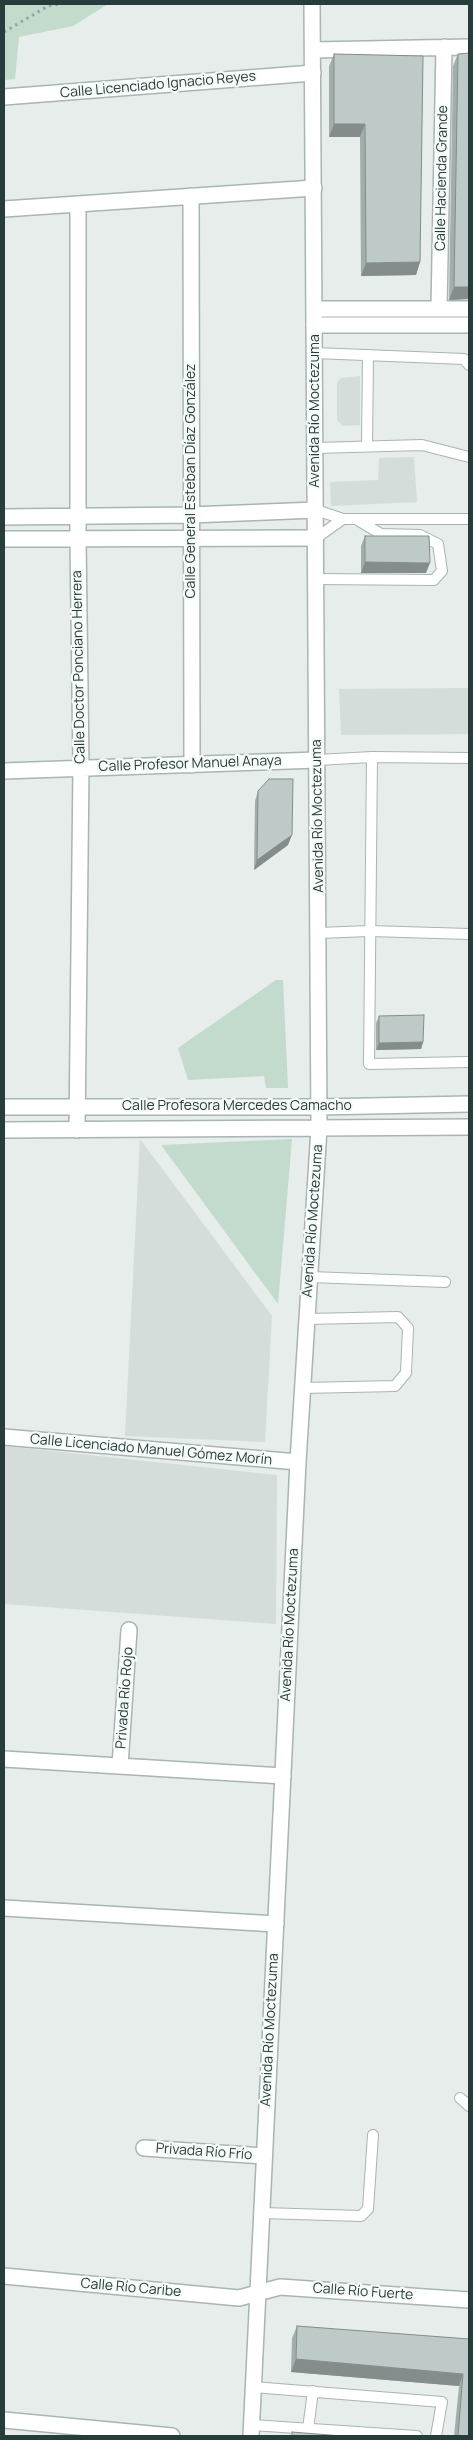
<!DOCTYPE html>
<meta charset="utf-8">
<style>
body{margin:0}
#map{position:relative;width:473px;height:2440px;overflow:hidden;background:#e6edeb;font-family:Manrope,sans-serif}
canvas{display:block}
.frame{position:absolute;inset:0;border:5px solid #273d3b;pointer-events:none}
</style>
<div id="map">
<canvas width="473" height="2440"></canvas>
<div class="frame"></div>
</div>
<script>
const ctx = document.querySelector('canvas').getContext('2d');
ctx.lineJoin = 'round';
function fill(path, color) { ctx.fillStyle = color; ctx.fill(path, 'evenodd'); }
const toPath = rows => new Path2D(rows.map(r => 'M' + r).join(''));
function strokePath(path, color, width, dash) { ctx.strokeStyle = color; ctx.lineWidth = width; ctx.lineCap = dash ? 'butt' : 'round'; ctx.setLineDash(dash || []); ctx.stroke(path); }
function label(font, color, halo, rows, align = 'center') {
  ctx.font = font + ' Manrope,sans-serif'; ctx.lineWidth = 4.5; ctx.setLineDash([]); ctx.textBaseline = 'middle'; ctx.strokeStyle = halo; ctx.fillStyle = color; for (const [text, x, y, turn = 0] of rows) {
    ctx.save(); ctx.translate(x, y); ctx.rotate((+turn || 0) * Math.PI / 180); ctx.textAlign = isNaN(turn) ? turn : align; if (halo) ctx.strokeText(text, 0, 0); ctx.fillText(text, 0, 0); ctx.restore();
  }
}
const built = toPath([
 [360,376,360,425,343,426,337,420,337,382,341,378],
 [414,457,417,502,331,506,330,482,378,480,379,458],
 [469,688,469,734,341,735,339,689],
 [140,1139,272,1316,265,1442,125,1436],
 [4,1446,277,1475,276,1624,4,1604]
]);
const green = toPath([
 [4,4,108,4,73,26,19,37,15,79,4,80],
 [276,980,283,980,288,1088,266,1088,264,1076,188,1080,178,1048],
 [292,1139,278,1304,161,1145]
]);
const path = toPath([
 [4,32,48,6,61,4]
]);
const service = toPath([
 [315,353,464,359,469,365],
 [367,446,368,355],
 [316,448,422,445,469,457],
 [316,510,343,519,469,519],
 [316,538,343,519],
 [316,579,434,580,442,571,438,544,420,535,381,534,356,519],
 [372,757,369,1064,469,1062],
 [317,760,372,757,469,758],
 [318,933,370,931,469,934],
 [310,1277,445,1282],
 [303,1388,395,1386,406,1373,408,1328,398,1317,307,1319],
 [460,2098,469,2106],
 [262,2213,361,2216,368,2209,373,2135],
 [253,2387,442,2402,436,2436],
 [252,2425,417,2436],
 [308,2429,313,2391]
]);
const minor = toPath([
 [313,50,469,47],
 [4,97,313,73],
 [191,196,192,765],
 [4,209,314,188],
 [314,309,469,309],
 [439,309,444,47],
 [314,325,469,325],
 [4,517,191,515,316,510],
 [4,539,316,538],
 [4,771,317,760],
 [77,1130,81,767,78,539,78,204],
 [4,1437,298,1462],
 [4,1759,283,1776],
 [120,1766,129,1630],
 [4,1908,276,1924],
 [144,2148,264,2156],
 [4,2276,239,2298,280,2287,469,2300],
 [4,2420,172,2436]
]);
const tertiary = toPath([
 [4,1107,319,1107,469,1104],
 [4,1130,469,1127],
 [251,2436,298,1462,319,1128,312,4]
]);
const wall = toPath([
 [334,54,423,56,420,262,416,275,361,276,360,137,329,137,329,66],
 [458,54,469,299,449,300,453,66],
 [365,536,426,573,361,573,361,546],
 [258,791,288,845,254,870,255,801],
 [379,1016,423,1042,421,1049,376,1050,376,1023],
 [297,2326,469,2339,469,2436,454,2436,459,2386,291,2372,292,2338]
]);
const shadedWall = toPath([
 [334,124,365,124,360,137,329,137],
 [420,262,416,275,361,276,366,263],
 [454,287,469,287,469,299,449,300],
 [365,562,430,563,426,573,361,573],
 [292,835,288,845,254,870,257,860],
 [423,1042,421,1049,376,1050,379,1043],
 [296,2359,463,2374,459,2386,291,2372]
]);
const building = toPath([
 [469,53,469,287,454,287,458,54,469,53],
 [334,54,423,56,420,262,366,263,365,124,334,124,334,54],
 [365,536,429,536,430,563,365,562,365,536],
 [269,779,293,779,292,835,257,860,258,791,269,779],
 [424,1015,423,1042,379,1043,379,1016,424,1015],
 [297,2326,469,2339,469,2436,458,2436,463,2374,296,2359,297,2326],
 [292,2432,342,2436,292,2436,292,2432]
]);
const streetNames = [
 ["Calle Licenciado Ignacio Reyes",158,85,-5],
 ["Calle Hacienda Grande",442,178,-89],
 ["Avenida Río Moctezuma",315,411,-90],
 ["Calle General Esteban Díaz González",191,481,-90],
 ["Calle Doctor Ponciano Herrera",79,667,-91],
 ["Calle Profesor Manuel Anaya",190,764,-2],
 ["Avenida Río Moctezuma",318,816,-91],
 ["Calle Profesora Mercedes Camacho",237,1106],
 ["Avenida Río Moctezuma",313,1221,-86],
 ["Calle Licenciado Manuel Gómez Morín",151,1450,5],
 ["Avenida Río Moctezuma",290,1625,-87],
 ["Privada Río Rojo",125,1698,-86],
 ["Avenida Río Moctezuma",270,2030,-87],
 ["Privada Río Frío",204,2152,4],
 ["Calle Río Caribe",131,2288,5],
 ["Calle Río Fuerte",363,2292,4]
];
fill(built, '#d4ddda');
fill(green, '#c2dbcd');
strokePath(service, '#a9b5b3', 12);
strokePath(minor, '#a9b5b3', 18);
strokePath(tertiary, '#a9b5b3', 18);
strokePath(path, '#8aaca8', 3, [2.5, 4]);
strokePath(service, '#fff', 10);
strokePath(minor, '#fff', 15);
strokePath(tertiary, '#fff', 15);
fill(wall, '#a3aeac');
fill(shadedWall, '#858d8c');
fill(building, '#becac8');
strokePath(building, '#858d8c', 1);
label('14px', '#273d3b', '#f6faf8', streetNames);
</script>
